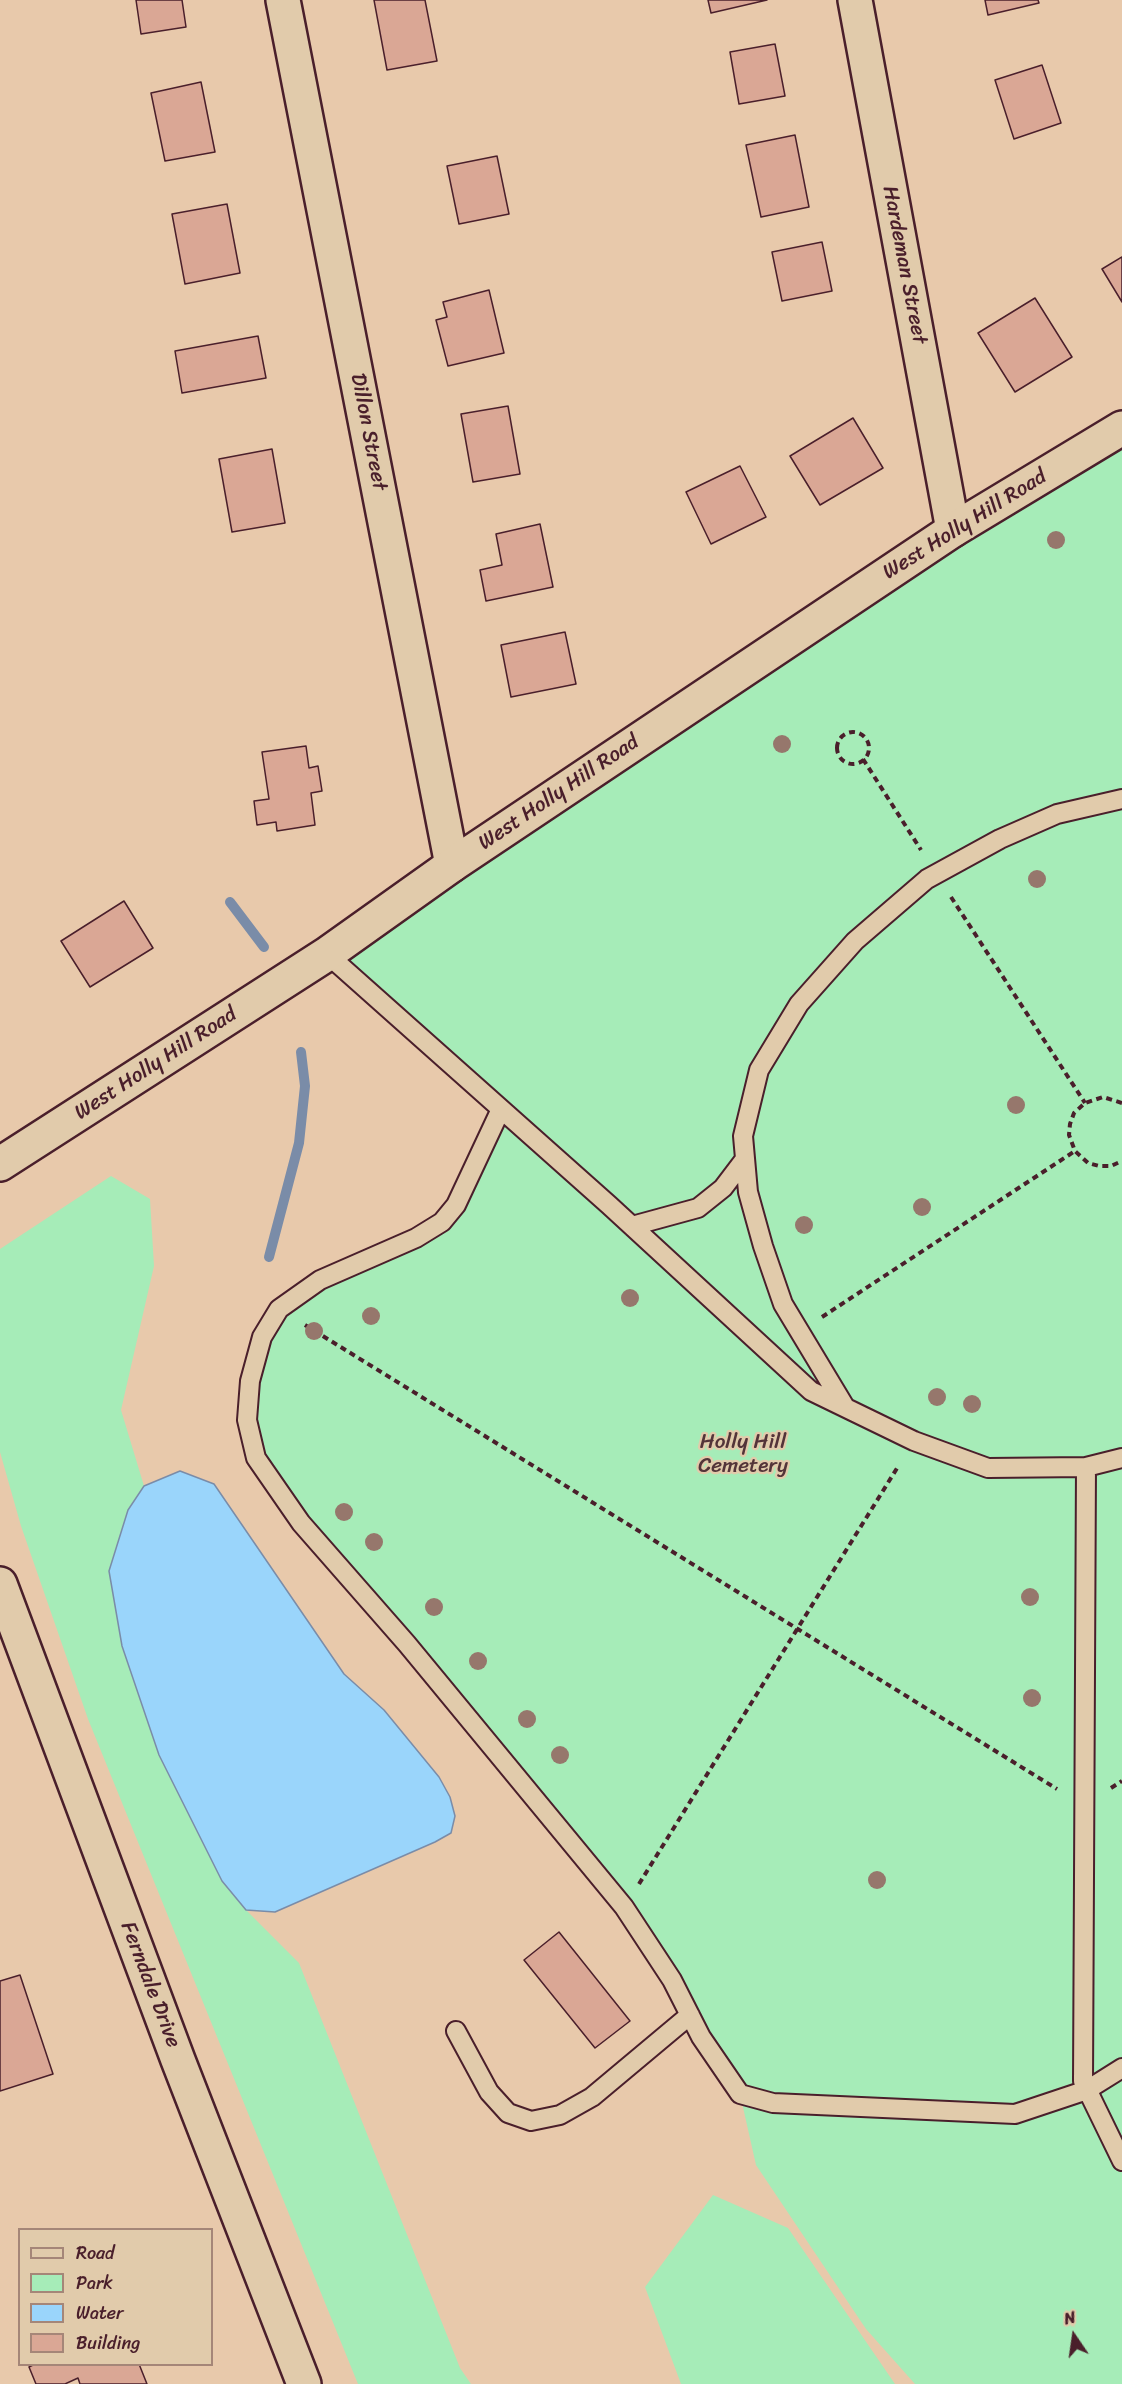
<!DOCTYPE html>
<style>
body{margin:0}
#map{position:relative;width:1122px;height:2384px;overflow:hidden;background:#e8c9ab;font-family:Sriracha,sans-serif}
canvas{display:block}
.legend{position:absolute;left:18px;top:2228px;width:195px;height:138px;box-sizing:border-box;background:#e1cbab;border:2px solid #a58678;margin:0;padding:8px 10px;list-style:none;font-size:18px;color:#4a1f2b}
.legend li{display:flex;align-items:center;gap:12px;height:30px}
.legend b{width:30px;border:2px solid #a58678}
.north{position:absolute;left:1044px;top:2306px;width:60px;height:60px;-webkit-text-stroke:4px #e1cbab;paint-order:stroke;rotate:347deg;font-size:16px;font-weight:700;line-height:24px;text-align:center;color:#4a1f2b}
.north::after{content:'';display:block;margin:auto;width:21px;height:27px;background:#4a1f2b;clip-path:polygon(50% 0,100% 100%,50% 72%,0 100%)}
</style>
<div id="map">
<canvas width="1122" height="2384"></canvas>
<ul class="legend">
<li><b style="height:8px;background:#e1cbab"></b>Road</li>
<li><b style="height:16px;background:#a6ecb8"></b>Park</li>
<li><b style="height:16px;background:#9ad5fb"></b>Water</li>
<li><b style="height:16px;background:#daa795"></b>Building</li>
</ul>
<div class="north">N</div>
</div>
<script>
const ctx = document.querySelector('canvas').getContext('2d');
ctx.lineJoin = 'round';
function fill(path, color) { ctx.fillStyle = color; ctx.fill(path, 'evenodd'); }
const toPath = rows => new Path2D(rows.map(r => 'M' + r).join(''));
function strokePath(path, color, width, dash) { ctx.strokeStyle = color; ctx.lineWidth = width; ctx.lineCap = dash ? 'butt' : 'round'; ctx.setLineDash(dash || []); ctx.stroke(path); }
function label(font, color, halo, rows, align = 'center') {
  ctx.font = font + ' Sriracha,sans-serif'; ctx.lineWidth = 4.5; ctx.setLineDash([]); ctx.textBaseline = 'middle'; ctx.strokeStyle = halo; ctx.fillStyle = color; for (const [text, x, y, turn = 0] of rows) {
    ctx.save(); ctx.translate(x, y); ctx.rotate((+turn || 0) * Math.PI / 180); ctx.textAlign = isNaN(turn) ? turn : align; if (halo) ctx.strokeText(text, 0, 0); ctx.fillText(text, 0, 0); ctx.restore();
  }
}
const green = toPath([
 [1122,428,1122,2384,915,2384,866,2329,756,2165,740,2094,672,1980,256,1458,250,1381,279,1309,442,1222,501,1109,327,954],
 [111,1176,150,1199,154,1266,121,1410,144,1486,128,1510,122,1646,159,1755,222,1881,246,1910,299,1963,460,2368,471,2384,358,2384,88,1719,21,1526,0,1452,0,1249],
 [713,2195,788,2228,895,2384,681,2384,645,2287]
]);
const water = toPath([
 [180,1471,214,1484,344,1674,384,1710,439,1777,450,1797,455,1816,451,1833,435,1842,275,1912,246,1910,222,1881,159,1755,122,1646,109,1571,128,1510,144,1486,180,1471]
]);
const stream = toPath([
 [230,902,264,947],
 [269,1257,299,1143,305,1086,301,1052]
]);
const building = toPath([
 [136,0,182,0,186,27,141,34,136,0],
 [374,0,425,0,437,61,387,70,374,0],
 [708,0,767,0,711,13,708,0],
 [985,0,1038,0,1039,3,988,15,985,0],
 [775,44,785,96,739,104,730,52,775,44],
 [1042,65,1061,123,1014,139,995,80,1042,65],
 [201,82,215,152,165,161,151,93,201,82],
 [795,135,809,207,761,217,746,145,795,135],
 [497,156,509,214,459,224,447,166,497,156],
 [227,204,240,273,185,284,172,214,227,204],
 [822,242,832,291,782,301,772,252,822,242],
 [1122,257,1122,302,1102,269,1122,257],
 [489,290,504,353,448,366,436,320,447,317,443,302,489,290],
 [1035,298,1072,357,1015,392,978,333,1035,298],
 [258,336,266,378,182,393,175,351,258,336],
 [508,406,520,474,473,482,461,414,508,406],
 [853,418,883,468,820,505,790,456,853,418],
 [272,449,285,523,232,532,219,459,272,449],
 [740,466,766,517,711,544,686,492,740,466],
 [540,524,553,587,486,601,480,570,502,565,496,534,540,524],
 [565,632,576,684,511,697,501,645,565,632],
 [306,746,309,768,318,766,322,791,311,793,315,825,277,831,276,822,257,825,254,801,269,799,262,752,306,746],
 [124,901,153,948,90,987,61,941,124,901],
 [559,1932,630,2021,595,2048,524,1960,559,1932],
 [20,1975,53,2074,0,2091,0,1981,20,1975],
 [35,2364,139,2364,147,2384,80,2384,78,2378,65,2384,36,2384,29,2367,35,2364]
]);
const path = toPath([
 '837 748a16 16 0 1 1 32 0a16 16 0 1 1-32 0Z',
 [863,759,921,850],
 [951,897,1085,1103],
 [1122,1103,1103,1097,1085,1103,1074,1113,1070,1124,1069,1135,1075,1151,1088,1163,1099,1166,1111,1166,1122,1161],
 [822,1317,1075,1151],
 [305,1325,1057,1789],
 [1111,1788,1122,1781],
 [639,1884,899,1465]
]);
const lane = toPath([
 [327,954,609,1205,811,1391,914,1441,988,1468,1086,1467,1122,1458],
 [501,1109,456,1205,442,1222,416,1238,320,1280,279,1309,262,1337,250,1381,247,1420,256,1458,301,1523,407,1644,624,1907,672,1980,701,2037,740,2094,773,2103,1015,2114,1087,2090,1122,2068],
 [632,1226,698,1208,723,1188,745,1159],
 [845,1407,783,1304,763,1246,748,1192,743,1136,759,1070,799,1004,855,941,927,879,1000,839,1057,814,1122,799],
 [1086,1467,1083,2081,1122,2161],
 [456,2031,489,2092,508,2113,531,2121,560,2115,592,2097,690,2015]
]);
const street = toPath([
 [283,0,452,865],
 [855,0,953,530],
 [0,1584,178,2060,304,2384]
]);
const secondary = toPath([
 [0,1164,327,954,452,865,953,530,1122,428]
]);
const trees = [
 [1056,540],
 [782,744],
 [1037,879],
 [1016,1105],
 [922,1207],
 [804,1225],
 [630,1298],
 [371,1316],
 [314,1331],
 [937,1397],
 [972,1404],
 [344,1512],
 [374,1542],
 [1030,1597],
 [434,1607],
 [478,1661],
 [1032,1698],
 [527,1719],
 [560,1755],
 [877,1880]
];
const streetNames = [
 ["Hardeman Street",904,265,79],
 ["Dillon Street",368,432,79],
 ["West Holly Hill Road",965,525,-32],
 ["West Holly Hill Road",559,793,-34],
 ["West Holly Hill Road",156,1064,-33],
 ["Ferndale Drive",150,1985,69]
];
const parkNames = [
 ["Holly Hill",743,1443],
 ["Cemetery",743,1467]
];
fill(green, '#a6ecb8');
fill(water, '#9ad5fb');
strokePath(water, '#7a8ca8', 1.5);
strokePath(stream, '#7a8ca8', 10);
fill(building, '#daa795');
strokePath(building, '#4a1f2b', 1.5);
strokePath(lane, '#4a1f2b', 22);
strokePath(street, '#4a1f2b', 38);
strokePath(secondary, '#4a1f2b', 38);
strokePath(path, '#4a1f2b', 4, [6, 4.5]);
strokePath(lane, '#e1cbab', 18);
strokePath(street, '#e1cbab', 33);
strokePath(secondary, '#e1cbab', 33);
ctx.fillStyle = '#96776c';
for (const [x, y] of trees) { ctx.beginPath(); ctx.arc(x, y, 9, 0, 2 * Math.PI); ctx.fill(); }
label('21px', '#4a1f2b', '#e1cbab', streetNames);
label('21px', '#533439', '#e1cbab', parkNames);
</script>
